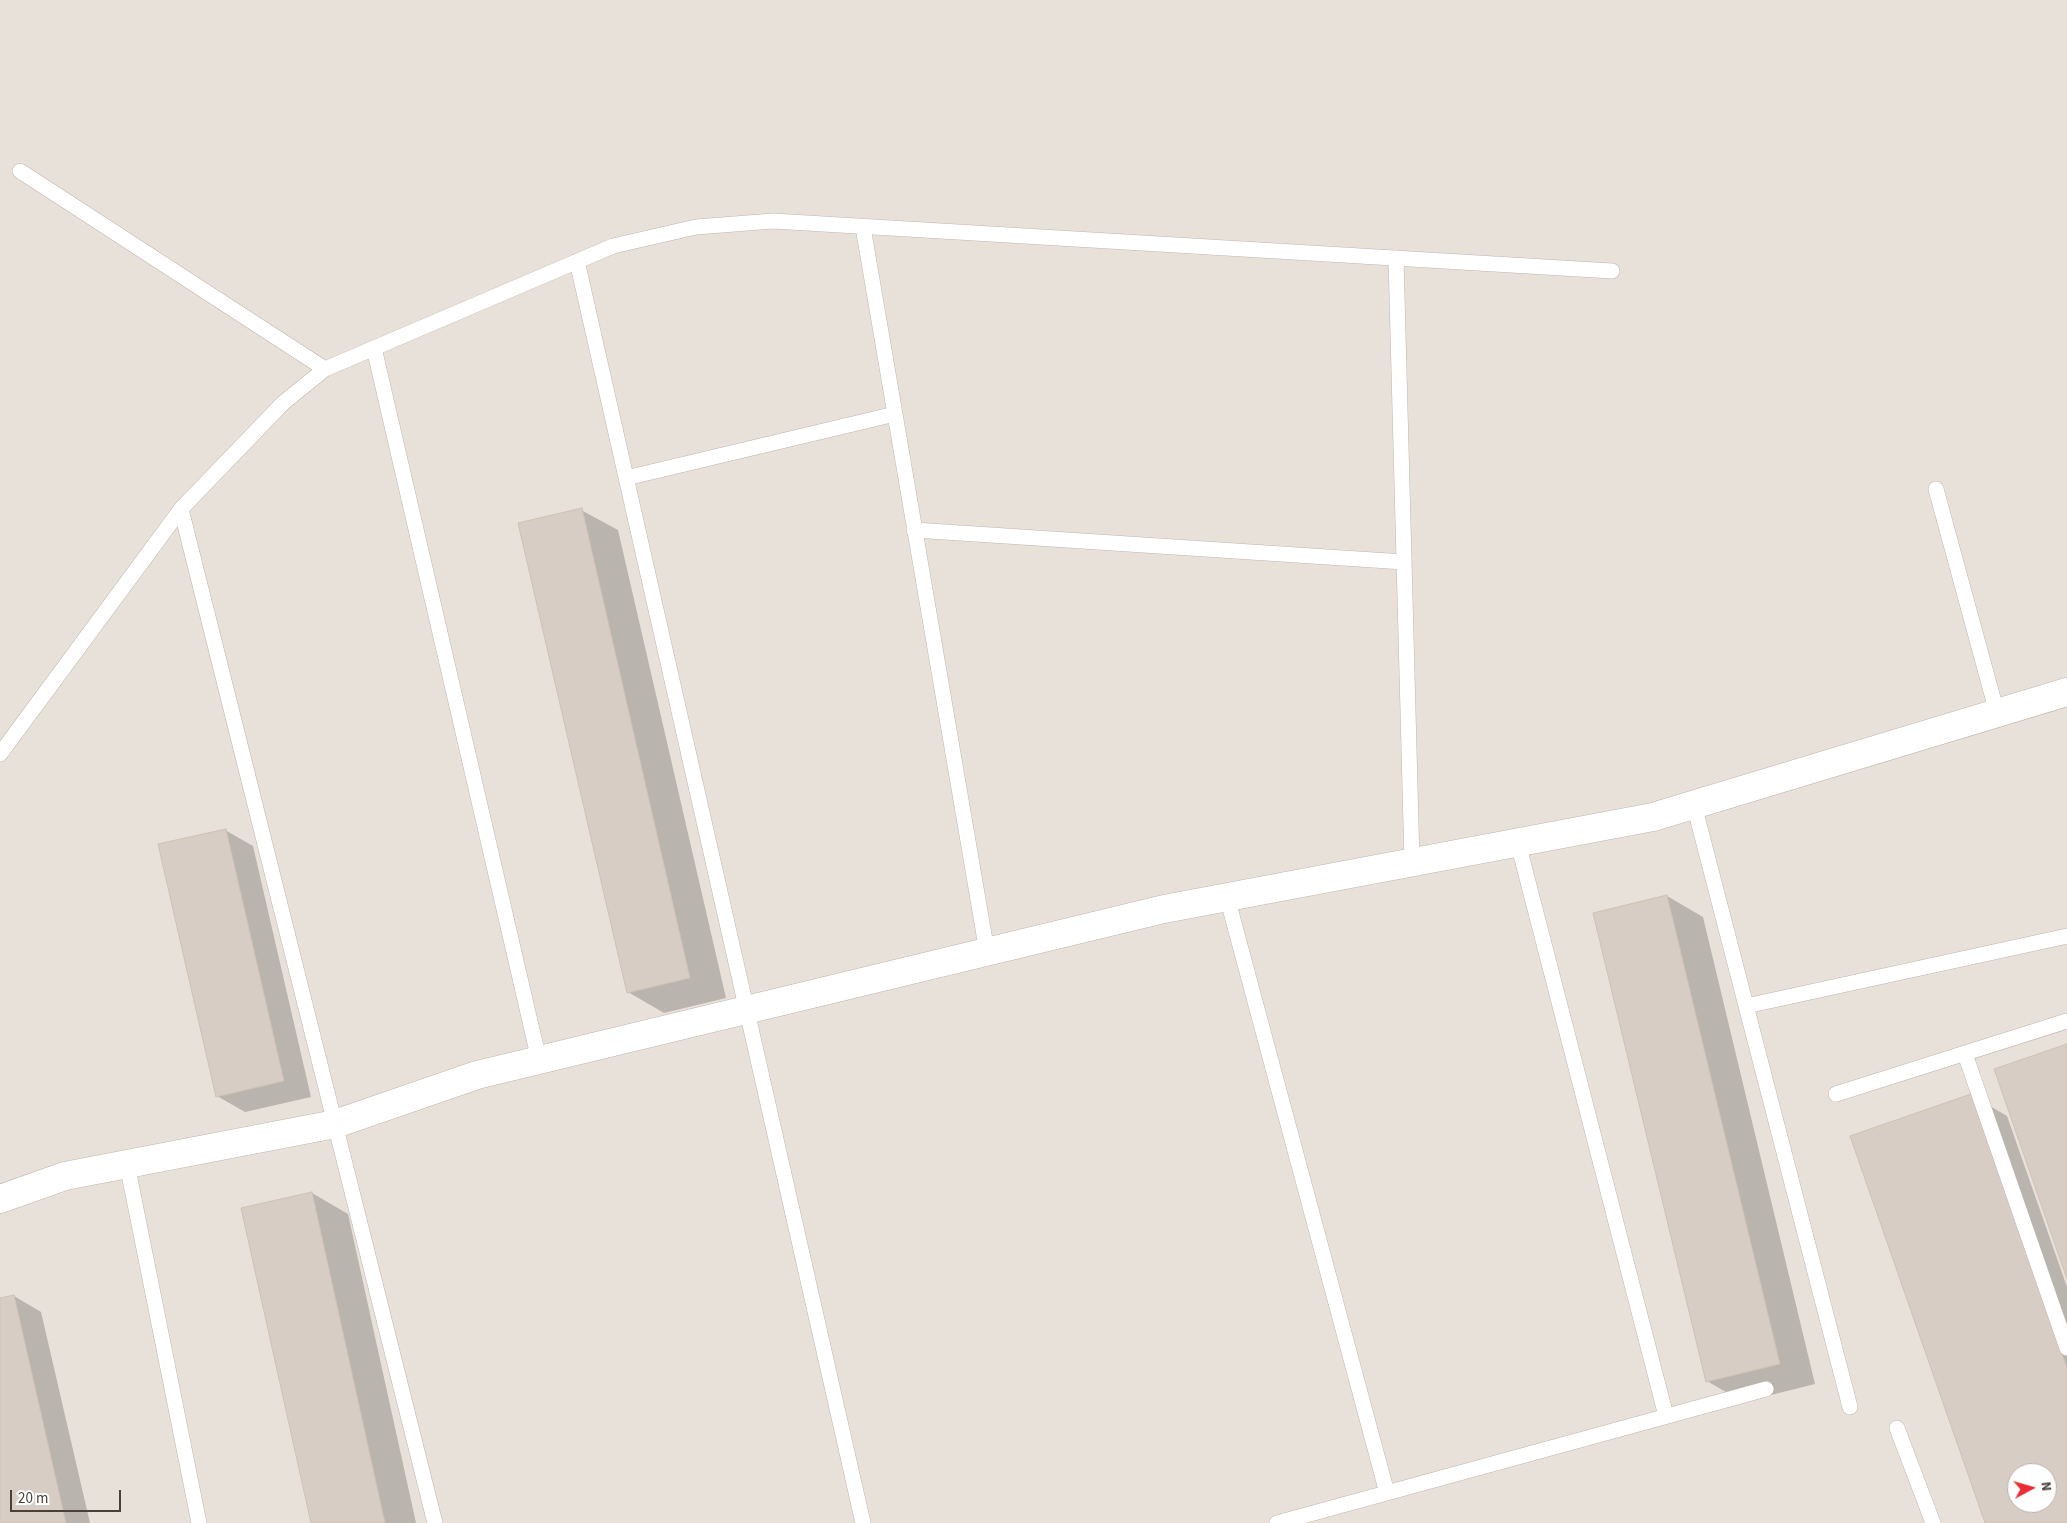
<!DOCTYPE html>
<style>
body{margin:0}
#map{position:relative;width:2067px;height:1523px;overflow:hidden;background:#f4f0eb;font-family:"Source Sans 3",sans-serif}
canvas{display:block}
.north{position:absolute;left:2007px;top:1463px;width:50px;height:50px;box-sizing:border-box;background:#fff;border:1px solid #b6b3b0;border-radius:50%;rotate:84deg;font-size:14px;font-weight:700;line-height:20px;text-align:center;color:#484039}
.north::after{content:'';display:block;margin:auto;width:18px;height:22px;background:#e92d32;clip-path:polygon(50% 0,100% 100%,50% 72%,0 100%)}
.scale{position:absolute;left:10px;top:1490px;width:111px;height:22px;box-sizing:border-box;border:2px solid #484039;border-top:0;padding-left:6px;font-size:15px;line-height:18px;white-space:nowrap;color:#484039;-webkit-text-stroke:4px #fff;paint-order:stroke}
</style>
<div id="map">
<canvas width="2067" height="1523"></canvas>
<div class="north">N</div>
<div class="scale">20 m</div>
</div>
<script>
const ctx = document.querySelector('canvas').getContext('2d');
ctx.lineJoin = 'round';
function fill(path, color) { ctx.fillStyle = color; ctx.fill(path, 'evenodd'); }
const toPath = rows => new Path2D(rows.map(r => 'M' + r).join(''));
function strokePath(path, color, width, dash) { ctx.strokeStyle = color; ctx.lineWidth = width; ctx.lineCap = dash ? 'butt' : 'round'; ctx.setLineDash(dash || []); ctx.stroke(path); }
const residential = toPath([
 [0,0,2067,0,2067,1523,0,1523],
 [2017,1473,2047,1473,2047,1503,2017,1503]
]);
const shadow = toPath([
 [581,510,618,530,726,998,664,1013,628,992],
 [225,830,253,846,311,1097,245,1112,217,1096],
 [1667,896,1703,917,1815,1384,1743,1402,1707,1381],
 [1971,1095,2007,1116,2067,1287,2067,1523,1986,1523],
 [2017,1473,2047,1473,2047,1503,2017,1503],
 [312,1193,348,1214,416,1523,313,1523],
 [14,1296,41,1312,90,1523,0,1523,0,1299]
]);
const building = toPath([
 [582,508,690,978,627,993,518,523,582,508],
 [226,829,284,1081,216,1097,158,844,226,829],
 [1667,895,1780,1364,1706,1382,1593,913,1667,895],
 [2067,1044,2067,1279,1994,1069,2067,1044],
 [1971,1094,2067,1368,2067,1523,1985,1523,1850,1136,1971,1094],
 [2017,1473,2047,1473,2047,1503,2017,1503,2017,1473],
 [312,1192,385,1523,311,1523,241,1208,312,1192],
 [14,1295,66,1523,0,1523,0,1298,14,1295]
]);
const service = toPath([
 [20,171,325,369],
 [863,227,987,952],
 [1396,258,1412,862],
 [577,261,863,1523],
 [374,348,539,1060],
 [626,478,895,414],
 [1936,489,1997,713],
 [181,509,435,1523],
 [914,530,1404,562],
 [0,754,181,509,283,403,325,369,613,246,696,227,773,221,1612,271],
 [1694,805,1850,1407],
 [1518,843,1666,1416],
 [1227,897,1387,1493],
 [1746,1006,2067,936],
 [1965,1054,2067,1348],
 [1836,1094,2067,1021],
 [127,1164,199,1523],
 [1897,1428,1933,1523],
 [1277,1523,1766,1389]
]);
const minor = toPath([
 [0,1199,65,1176,335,1124,477,1075,1164,909,1653,817,2067,692]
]);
fill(residential, '#e8e1da');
fill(shadow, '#0003');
fill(building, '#d8cdc4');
strokePath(building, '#cfc1b5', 1);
strokePath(service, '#bfb6ae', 16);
strokePath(minor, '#bfb6ae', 29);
strokePath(service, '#fff', 15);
strokePath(minor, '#fff', 28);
</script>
